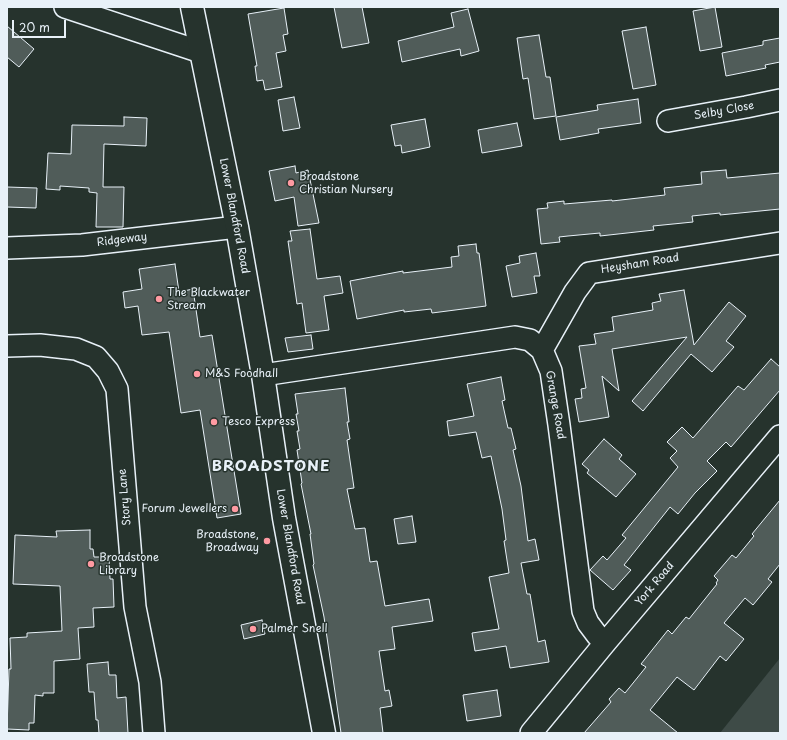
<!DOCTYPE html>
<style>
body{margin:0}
#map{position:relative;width:787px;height:740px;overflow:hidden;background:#26332d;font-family:"Playpen Sans",sans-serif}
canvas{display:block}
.frame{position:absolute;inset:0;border:8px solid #e8f1f8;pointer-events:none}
.scale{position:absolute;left:12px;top:20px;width:54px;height:18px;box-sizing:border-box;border:2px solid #e8f1f8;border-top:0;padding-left:5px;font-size:12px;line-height:14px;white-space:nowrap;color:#e8f1f8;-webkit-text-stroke:3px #26332d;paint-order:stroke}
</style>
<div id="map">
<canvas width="787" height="740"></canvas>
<div class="frame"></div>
<div class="scale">20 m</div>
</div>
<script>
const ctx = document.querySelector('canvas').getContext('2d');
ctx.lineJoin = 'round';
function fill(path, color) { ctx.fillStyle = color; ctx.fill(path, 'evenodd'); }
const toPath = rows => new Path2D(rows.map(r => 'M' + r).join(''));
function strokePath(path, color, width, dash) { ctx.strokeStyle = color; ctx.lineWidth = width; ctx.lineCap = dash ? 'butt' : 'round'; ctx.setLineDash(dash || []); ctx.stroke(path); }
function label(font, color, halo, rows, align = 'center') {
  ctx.font = font + ' "Playpen Sans",sans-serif'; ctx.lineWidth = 3; ctx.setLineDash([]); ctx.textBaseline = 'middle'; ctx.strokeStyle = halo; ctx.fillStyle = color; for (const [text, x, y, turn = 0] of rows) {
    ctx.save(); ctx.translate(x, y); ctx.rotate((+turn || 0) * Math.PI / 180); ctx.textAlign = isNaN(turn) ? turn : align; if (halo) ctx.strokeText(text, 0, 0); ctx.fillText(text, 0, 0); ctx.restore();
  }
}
const green = toPath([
 [780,658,780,733,720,733]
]);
const building = toPath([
 [334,7,362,7,369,43,342,48,334,7],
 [715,7,722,47,700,51,693,11,715,7],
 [284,8,288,34,283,35,286,51,276,53,282,87,265,90,263,80,257,81,255,66,257,66,248,14,284,8],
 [468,9,479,51,461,56,460,49,402,62,398,41,454,27,451,13,468,9],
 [7,26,34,49,19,67,7,57,7,26],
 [646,27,656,85,633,89,622,31,646,27],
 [539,35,546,77,550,77,556,116,534,119,528,78,523,79,517,38,539,35],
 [780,38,780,62,765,65,766,68,726,76,722,53,763,45,763,41,780,38],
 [294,97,300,128,283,131,278,100,294,97],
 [638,99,641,123,598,129,599,133,560,140,556,117,598,110,597,105,638,99],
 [124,117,147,118,146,146,104,144,103,187,124,187,123,227,96,227,97,193,89,192,89,188,60,186,60,190,46,189,48,153,71,154,72,125,124,126,124,117],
 [425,119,430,147,402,153,401,145,395,146,391,125,425,119],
 [517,123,522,146,482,153,478,130,517,123],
 [295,166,296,173,308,170,319,223,298,226,294,197,275,201,269,171,295,166],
 [726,170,727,178,780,173,780,209,720,215,720,213,692,216,693,222,653,226,654,230,600,236,600,233,568,236,559,237,560,242,541,244,537,209,548,208,547,203,564,201,564,204,612,200,612,201,665,195,664,188,702,184,701,172,726,170],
 [7,187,37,188,36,208,7,207,7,187],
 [310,229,317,279,340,276,343,293,324,296,329,330,306,333,302,303,297,304,288,241,292,241,290,231,310,229],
 [476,244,477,253,479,253,486,306,432,313,431,309,404,312,404,310,357,319,350,281,403,271,403,273,452,267,451,257,459,256,458,246,476,244],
 [536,253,540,276,534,276,537,293,512,297,506,266,520,263,519,256,536,253],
 [175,264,179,292,193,289,200,337,212,335,241,514,217,518,200,410,181,413,169,332,142,335,138,306,125,308,123,292,142,289,139,269,175,264],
 [684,290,694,345,729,302,746,316,726,341,734,347,712,372,691,354,643,411,632,401,687,337,612,349,619,391,602,376,609,417,579,422,575,399,582,398,581,389,586,388,579,346,596,344,594,334,614,331,612,317,653,310,652,303,661,301,659,294,684,290],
 [311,335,313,349,288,352,285,338,311,335],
 [771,359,780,367,780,390,731,447,726,442,707,461,717,471,695,493,678,514,670,507,624,565,631,570,613,590,590,570,603,556,607,560,626,538,622,535,678,467,670,458,677,451,667,442,682,427,693,438,738,386,744,390,771,359],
 [501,377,505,400,502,401,508,428,511,428,516,449,513,450,521,486,528,541,535,539,539,560,521,563,527,594,530,594,538,642,545,640,549,662,510,668,506,646,475,651,472,633,499,629,489,577,509,573,504,541,506,540,502,509,491,456,482,458,476,432,449,436,447,421,474,416,467,384,501,377],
 [345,388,349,422,347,422,350,439,347,440,354,488,347,489,355,529,365,528,370,562,377,561,385,606,429,599,433,621,392,627,395,649,379,651,385,691,389,690,392,706,380,708,383,733,341,733,324,617,313,565,314,564,310,534,311,534,301,484,302,483,297,450,300,449,297,431,299,431,296,414,298,414,295,394,345,388],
 [604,439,622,455,619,459,636,474,616,497,587,473,589,470,582,464,604,439],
 [780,500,780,564,768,579,772,582,753,605,745,598,724,623,744,639,726,661,720,656,694,690,677,677,650,710,678,733,584,733,611,702,609,699,619,688,625,693,646,667,641,664,668,630,672,634,686,617,689,619,717,584,716,583,718,580,714,576,732,555,736,558,754,536,752,534,780,500],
 [412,516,416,542,398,544,394,519,412,516],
 [90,530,90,549,93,549,94,557,109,557,110,579,113,579,114,607,93,608,94,627,78,628,80,659,54,661,54,693,43,693,43,696,35,695,34,723,29,723,29,730,7,729,9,669,11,669,10,638,27,637,27,633,62,631,60,586,13,584,15,535,57,537,56,531,90,530],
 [262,620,265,634,244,639,241,625,262,620],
 [108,662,109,675,116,675,117,698,126,697,128,733,99,733,98,720,96,720,94,692,89,692,87,664,108,662],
 [497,690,501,716,467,721,463,695,497,690]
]);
const street = toPath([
 [65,7,201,52],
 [668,121,746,107,780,100],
 [7,248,82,245,237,227],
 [7,346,40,345,76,349,96,357,108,371,117,389,135,607,150,682,154,733],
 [542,350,575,292,589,273,780,243],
 [263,375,515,337,530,340,542,350,551,371,559,425,583,611,588,623,597,635,605,643],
 [531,733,605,643,780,436]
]);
const secondary = toPath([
 [192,7,237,227,263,375,284,518,324,733]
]);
const markers = [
 [291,183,4,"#ff9aa2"],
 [159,299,4,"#ff9aa2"],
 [197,374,4,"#ff9aa2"],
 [214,422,4,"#ff9aa2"],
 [235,509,4,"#ff9aa2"],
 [267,541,4,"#ff9aa2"],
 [91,564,4,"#ff9aa2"],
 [253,629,4,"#ff9aa2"]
];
const streetNames = [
 ["Selby Close",724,111,-10],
 ["Lower Blandford Road",234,216,79],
 ["Ridgeway",122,240,-7],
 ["Heysham Road",640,264,-9],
 ["Grange Road",555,405,80],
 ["Story Lane",125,497,-95],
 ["Lower Blandford Road",290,547,80],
 ["York Road",655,584,-50]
];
const poiNames = [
 ["Broadstone",299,177],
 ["Christian Nursery",299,190],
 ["The Blackwater",167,293],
 ["Stream",167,306],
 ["M&S Foodhall",205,374],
 ["Tesco Express",222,422],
 ["Forum Jewellers",227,509,"right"],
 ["Broadstone,",259,535,"right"],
 ["Broadway",259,548,"right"],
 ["Broadstone",99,558],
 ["Library",99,571],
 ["Palmer Snell",261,629]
];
const districtNames = [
 ["BROADSTONE",271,467]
];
fill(green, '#3e4b47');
fill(building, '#505c59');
strokePath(building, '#e8f1f8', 1);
strokePath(street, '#e8f1f8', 24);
strokePath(secondary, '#e8f1f8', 25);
strokePath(street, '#26332d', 21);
strokePath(secondary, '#26332d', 22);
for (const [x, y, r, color] of markers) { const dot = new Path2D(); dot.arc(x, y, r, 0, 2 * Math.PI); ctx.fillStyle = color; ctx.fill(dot); strokePath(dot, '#26332d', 1.5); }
label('11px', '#e8f1f8', '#26332d', streetNames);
label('11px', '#e8f1f8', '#26332d', poiNames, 'left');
ctx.letterSpacing = '1px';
label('bold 15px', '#e8f1f8', '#26332d', districtNames);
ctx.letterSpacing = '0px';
</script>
